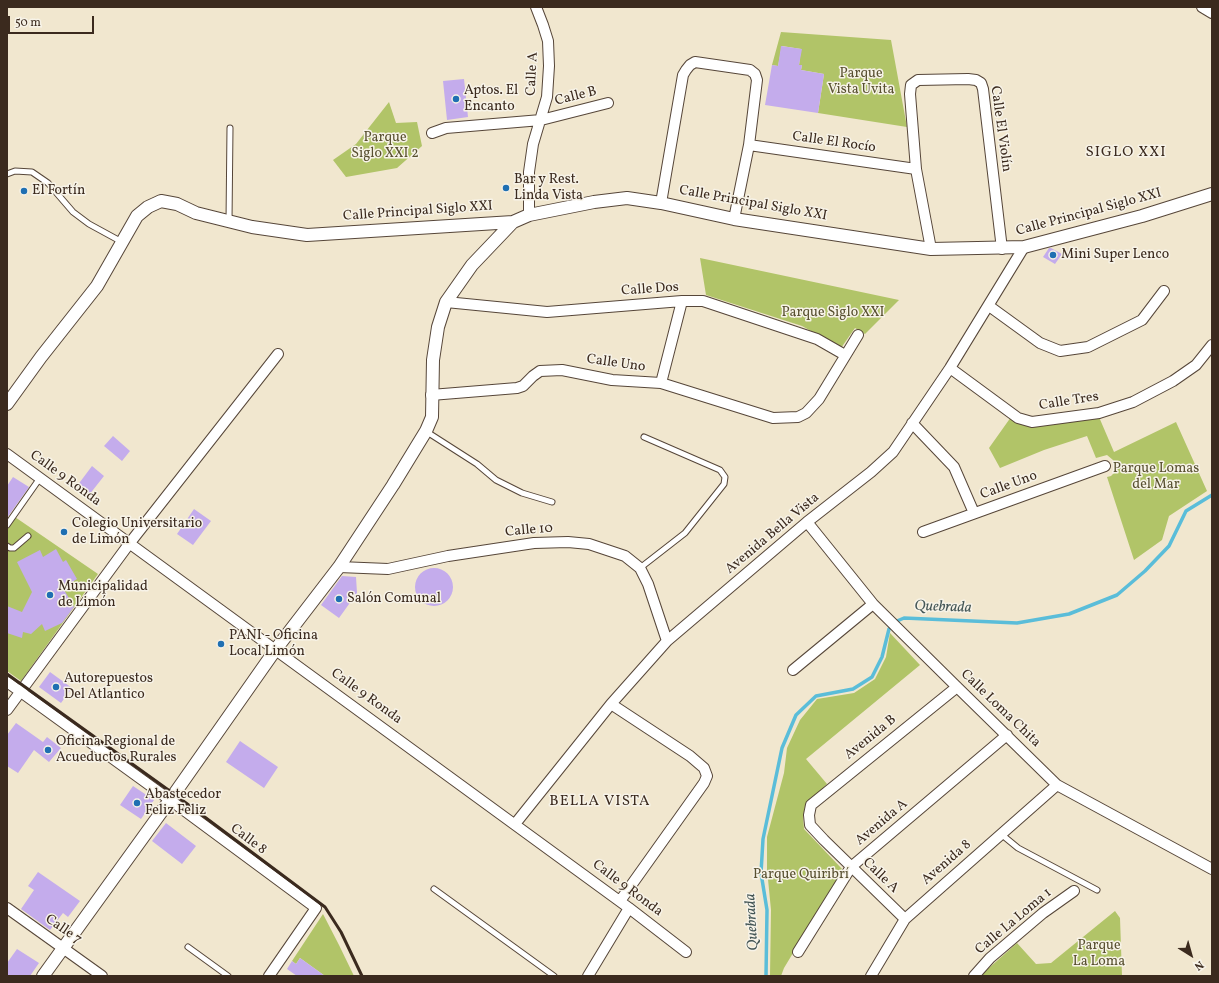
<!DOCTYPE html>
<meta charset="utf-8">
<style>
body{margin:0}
#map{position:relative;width:1219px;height:983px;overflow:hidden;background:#f1e7cf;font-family:Vollkorn,serif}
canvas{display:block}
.frame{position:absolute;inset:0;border:8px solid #3b2a1e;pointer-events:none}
.north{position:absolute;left:1171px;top:935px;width:40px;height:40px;-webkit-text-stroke:3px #f7f3e8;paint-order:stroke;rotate:143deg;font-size:11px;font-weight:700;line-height:16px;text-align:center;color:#3b2a1e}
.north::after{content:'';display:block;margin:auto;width:14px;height:18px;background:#3b2a1e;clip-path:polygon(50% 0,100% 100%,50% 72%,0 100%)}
.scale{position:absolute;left:8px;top:16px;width:86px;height:18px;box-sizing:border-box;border:2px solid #3b2a1e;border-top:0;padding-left:5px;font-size:12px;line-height:14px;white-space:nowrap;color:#3b2a1e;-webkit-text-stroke:3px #f7f3e8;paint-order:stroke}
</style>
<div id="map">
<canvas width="1219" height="983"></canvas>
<div class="frame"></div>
<div class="north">N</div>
<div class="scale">50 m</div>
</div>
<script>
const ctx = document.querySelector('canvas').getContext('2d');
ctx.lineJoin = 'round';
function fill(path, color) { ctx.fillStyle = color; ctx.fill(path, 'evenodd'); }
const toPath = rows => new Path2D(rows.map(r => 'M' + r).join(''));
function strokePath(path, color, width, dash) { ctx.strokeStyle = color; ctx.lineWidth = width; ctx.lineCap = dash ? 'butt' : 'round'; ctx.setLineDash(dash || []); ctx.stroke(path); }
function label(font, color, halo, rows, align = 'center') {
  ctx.font = font + ' Vollkorn,serif'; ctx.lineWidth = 3; ctx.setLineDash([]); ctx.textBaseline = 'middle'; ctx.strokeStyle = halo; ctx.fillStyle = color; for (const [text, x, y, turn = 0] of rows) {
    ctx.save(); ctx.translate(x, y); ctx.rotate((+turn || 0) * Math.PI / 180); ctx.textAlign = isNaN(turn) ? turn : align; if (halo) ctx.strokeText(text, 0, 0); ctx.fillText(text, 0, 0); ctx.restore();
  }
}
const green = toPath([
 [781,32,891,40,907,127,818,113,824,74,801,70,802,65,799,65,801,49,782,46,778,66,772,65],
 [389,102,396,123,417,122,422,146,397,168,346,177,333,160,356,144],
 [700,258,899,300,865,334,855,328,841,348,802,326,706,295],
 [1011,417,1020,424,1031,427,1099,417,1114,452,1176,422,1207,491,1169,516,1162,540,1134,560,1107,477,1111,476,1115,472,1116,467,1113,460,1107,455,1096,458,1087,436,1044,450,1000,468,989,448],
 [12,515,98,574,21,681,7,671,7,522],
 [890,633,920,665,806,759,827,784,805,806,803,817,804,829,843,870,784,968,781,976,770,976,771,910,767,869,767,837,784,773,787,748,800,720,817,699,854,693,875,679,886,657],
 [1115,911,1120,918,1122,976,980,976,1017,943,1036,964,1051,963],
 [323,914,339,945,354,976,325,976,300,958,296,964,292,961]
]);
const stream = toPath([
 [766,976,767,910,761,873,763,839,782,748,796,715,816,696,853,689,872,677,882,657,889,629,897,621,904,618,1017,623,1069,614,1117,595,1145,571,1169,546,1186,511,1212,495]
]);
const building = toPath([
 [781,46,802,49,799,65,802,65,801,70,824,74,818,113,765,105,772,65,778,66],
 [464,79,468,117,447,120,443,81],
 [1049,248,1051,248,1062,254,1055,264,1043,257],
 [113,436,130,451,122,461,104,446],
 [92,466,104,476,89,495,77,486],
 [13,477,29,487,7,518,7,486],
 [194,509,211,521,193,545,177,534],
 [56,549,63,562,66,560,77,579,63,588,74,607,62,623,45,631,42,624,31,634,23,632,22,638,7,633,7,606,22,612,32,592,17,562,40,550,43,557],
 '415 587a19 19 0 1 1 38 0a19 19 0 1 1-38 0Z',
 [342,576,356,577,357,593,339,618,321,605],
 [50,672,72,688,61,703,39,687],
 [16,723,43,742,47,737,61,748,49,762,34,750,18,773,7,766,7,735],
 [240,741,278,767,264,788,226,762],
 [133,786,154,800,141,819,120,805],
 [166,823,196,846,182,864,152,841],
 [38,872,80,901,68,917,63,913,50,930,21,909,34,890,28,886],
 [17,949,39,963,30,976,7,976,7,963],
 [300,958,325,976,297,976,287,969,292,961,296,964]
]);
const service = toPath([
 [7,174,15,171,32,172,48,183,73,212,89,224,122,242],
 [229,221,230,128],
 [427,432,477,464,496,480,522,493,552,502],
 [7,525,40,478],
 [7,546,10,548,14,548,28,536],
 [640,568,685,533,724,484,725,477,720,470,644,437],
 [1001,834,1018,848,1097,890],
 [434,889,554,976],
 [188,947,228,976]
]);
const minor = toPath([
 [1202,7,1212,13],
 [432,133,446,128,541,120,608,103],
 [749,145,916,169],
 [661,203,683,75,686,70,690,65,695,62,750,70,755,74,757,80,749,145,734,219],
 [529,215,529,172,533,144,547,97,549,66,548,41,543,25,536,7],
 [931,249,916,169,910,94,911,85,918,80,968,79,976,80,981,83,983,89,1002,249],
 [446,302,547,312,682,301,703,301,817,339,845,355],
 [989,306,1040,343,1060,351,1088,347,1142,320,1164,291],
 [950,368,1018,418,1032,422,1099,413,1133,402,1173,381,1196,365,1212,345],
 [661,383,682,301],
 [431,395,517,388,523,386,533,376,540,371,562,370,612,380,661,383,773,418,798,417,806,413,819,399,858,335],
 [912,423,954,467,974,513],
 [7,454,629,908,686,952],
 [807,522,873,604,957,687,1057,785,1212,869],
 [923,532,1105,466],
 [339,567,388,569,448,556,534,543,568,542,589,544,625,556,640,568,648,584,667,641],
 [793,670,873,604],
 [7,682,170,800,316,908,269,976],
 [611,704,690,756,704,768,707,776,704,783,620,901],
 [7,710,129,544,278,354],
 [515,824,611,704,667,641,807,522,871,472,893,452,950,368,1024,247],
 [7,908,102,976],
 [905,919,824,840,810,825,809,815,811,805,957,687],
 [798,952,851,867,1007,735],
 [588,976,629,908],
 [871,976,905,919,1057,785],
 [974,976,990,958,1043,913,1074,891]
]);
const tertiary = toPath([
 [7,404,41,357,97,286,137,216,148,207,161,201,177,204,196,213,252,227,307,235,513,222,529,215,594,202,627,198,661,203,734,219,931,249,1024,247,1142,216,1212,194],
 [43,976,170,800,276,649,339,567,393,485,426,431,432,417,433,360,438,327,446,302,472,265,513,222]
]);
const rail = toPath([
 [7,674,174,794,325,907,341,932,362,976]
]);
const markers = [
 [456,99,4,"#1f6fb2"],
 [506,188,4,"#1f6fb2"],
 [24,191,4,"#1f6fb2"],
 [1053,255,4,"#1f6fb2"],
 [64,532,4,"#1f6fb2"],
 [50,595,4,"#1f6fb2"],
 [339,599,4,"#1f6fb2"],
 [221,644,4,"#1f6fb2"],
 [56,687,4,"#1f6fb2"],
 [48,750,4,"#1f6fb2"],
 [137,803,4,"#1f6fb2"]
];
const streetNames = [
 ["Calle A",533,74,-87],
 ["Calle B",576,97,-14],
 ["Calle El Violín",1000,129,82],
 ["Calle El Rocío",834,143,8],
 ["Calle Principal Siglo XXI",753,204,10],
 ["Calle Principal Siglo XXI",418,212,-4],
 ["Calle Principal Siglo XXI",1089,213,-15],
 ["Calle Dos",650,290,-4],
 ["Calle Uno",616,364,8],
 ["Calle Tres",1069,402,-9],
 ["Calle 9 Ronda",65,479,36],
 ["Calle Uno",1009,486,-20],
 ["Calle 10",529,531,-5],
 ["Avenida Bella Vista",773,534,-40],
 ["Calle 9 Ronda",366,697,36],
 ["Calle Loma Chita",1000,709,44],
 ["Avenida B",871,738,-39],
 ["Avenida A",882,823,-40],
 ["Calle 8",248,840,37],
 ["Avenida 8",947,863,-41],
 ["Calle A",880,876,44],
 ["Calle 9 Ronda",627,889,37],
 ["Calle La Loma 1",1014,922,-40],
 ["Calle 7",63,930,35]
];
const parkNames = [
 ["Parque",861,74],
 ["Vista Uvita",861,90],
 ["Parque",385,138],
 ["Siglo XXI 2",385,154],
 ["Parque Siglo XXI",833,313],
 ["Parque Lomas",1156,469],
 ["del Mar",1156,485],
 ["Parque Quiribrí",801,875],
 ["Parque",1099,946],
 ["La Loma",1099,962]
];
const poiNames = [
 ["Aptos. El",464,91],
 ["Encanto",464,107],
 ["Bar y Rest.",514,180],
 ["Linda Vista",514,196],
 ["El Fortín",32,191],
 ["Mini Super Lenco",1061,255],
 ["Colegio Universitario",72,524],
 ["de Limón",72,540],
 ["Municipalidad",58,587],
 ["de Limón",58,603],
 ["Salón Comunal",347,599],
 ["PANI - Oficina",229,636],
 ["Local Limón",229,652],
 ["Autorepuestos",64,679],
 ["Del Atlantico",64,695],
 ["Oficina Regional de",56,742],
 ["Acueductos Rurales",56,758],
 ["Abastecedor",145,795],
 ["Feliz Feliz",145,811]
];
const neighbourhoodNames = [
 ["SIGLO XXI",1126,153],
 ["BELLA VISTA",600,802]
];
const waterNames = [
 ["Quebrada",943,608,2],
 ["Quebrada",753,922,-93]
];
fill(green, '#b1c468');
strokePath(stream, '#5abdd9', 3.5);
fill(building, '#c4acec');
strokePath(service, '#564639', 7);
strokePath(minor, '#564639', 12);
strokePath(tertiary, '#564639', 14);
strokePath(service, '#fff', 5);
strokePath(minor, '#fff', 10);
strokePath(tertiary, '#fff', 12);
strokePath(rail, '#3b2a1e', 3);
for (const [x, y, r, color] of markers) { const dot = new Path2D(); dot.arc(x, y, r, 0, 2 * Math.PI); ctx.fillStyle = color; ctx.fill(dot); strokePath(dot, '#f7f3e8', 1.5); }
label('14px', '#3b2a1e', '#f7f3e8', streetNames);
label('14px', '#585030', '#f7f3e8', parkNames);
label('14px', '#3b2a1e', '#f7f3e8', poiNames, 'left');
ctx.letterSpacing = '1px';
label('15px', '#3b2a1e', '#f7f3e8', neighbourhoodNames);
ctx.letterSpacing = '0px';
label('italic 15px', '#445656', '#f7f3e8', waterNames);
</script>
